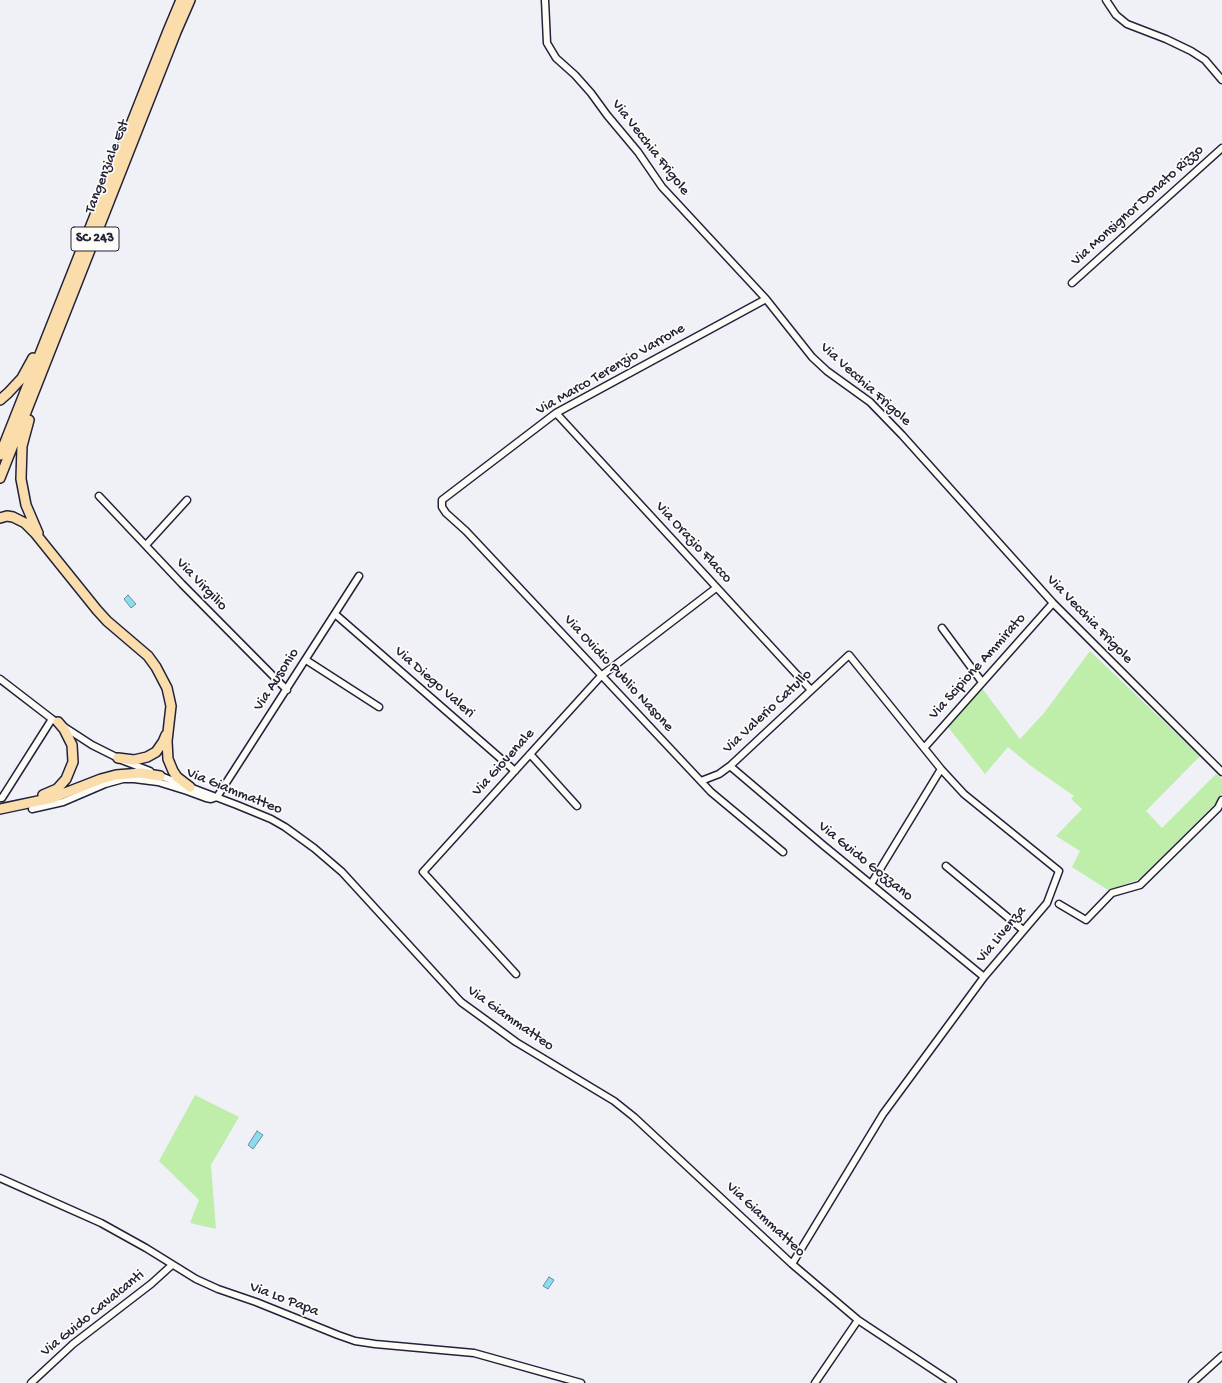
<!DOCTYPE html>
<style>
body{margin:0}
canvas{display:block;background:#f0f1f7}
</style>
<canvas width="1222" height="1383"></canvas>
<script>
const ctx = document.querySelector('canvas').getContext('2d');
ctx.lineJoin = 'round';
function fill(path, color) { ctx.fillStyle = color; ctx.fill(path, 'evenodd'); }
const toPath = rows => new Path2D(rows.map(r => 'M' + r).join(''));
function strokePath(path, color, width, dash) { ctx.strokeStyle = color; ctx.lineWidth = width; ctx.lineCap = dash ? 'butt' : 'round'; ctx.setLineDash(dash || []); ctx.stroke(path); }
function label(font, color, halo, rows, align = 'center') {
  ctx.font = font + ' "Gochi Hand",sans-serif'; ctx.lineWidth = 3.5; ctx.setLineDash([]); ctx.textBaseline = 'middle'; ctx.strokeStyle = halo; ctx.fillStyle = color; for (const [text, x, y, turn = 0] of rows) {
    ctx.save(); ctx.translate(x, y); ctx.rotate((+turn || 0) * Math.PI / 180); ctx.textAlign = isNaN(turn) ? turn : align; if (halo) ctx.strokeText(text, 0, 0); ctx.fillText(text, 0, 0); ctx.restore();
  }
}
const green = toPath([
 [1090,651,1200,756,1146,811,1162,828,1216,774,1222,779,1222,792,1219,800,1140,879,1108,890,1072,867,1080,851,1056,836,1082,809,1071,799,1074,796,1031,766,1008,747,985,774,948,727,982,688,1020,739,1044,713],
 [195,1095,239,1117,211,1165,216,1229,190,1223,199,1200,159,1161]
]);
const water = toPath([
 [128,595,136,604,131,608,124,599,128,595],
 [257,1131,263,1135,253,1149,248,1145,257,1131],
 [549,1277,554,1280,548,1289,543,1286,549,1277]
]);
const minor = toPath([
 [545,0,547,43,556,58,575,75,591,93,607,115,638,152,662,187,766,299,812,357,827,371,870,402,902,435,1053,603,1222,772],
 [1106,0,1116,15,1127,24,1166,39,1191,51,1205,60,1222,80],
 [1072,283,1222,148],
 [766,299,556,413,442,500,442,507,446,513,466,531,711,792,783,852],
 [556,413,811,690],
 [99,496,182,584,287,690],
 [146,545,187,500],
 [335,614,515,771],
 [942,628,982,682],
 [306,660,379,707],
 [0,679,52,719,92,745,124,761,150,771],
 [924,748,1053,603],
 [530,754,577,806],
 [730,766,823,845,984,977],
 [158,775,237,805,271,819,285,827,314,848,342,872,461,1002,516,1042,614,1101,634,1117,792,1264,858,1320,953,1383],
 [701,781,719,774,730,766,849,655,941,769,964,794,1059,871,1047,903,984,977,883,1114,792,1264],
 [0,798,2,798,52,719],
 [32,809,63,802,105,784,123,779,134,779,158,782,187,791,206,798,211,799,217,797,359,576],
 [946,866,1023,930],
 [871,884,941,769],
 [1059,904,1086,920,1112,893,1140,885,1218,808,1222,800],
 [516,974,423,872,601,676,716,588],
 [0,1178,101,1223,146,1248,196,1279,218,1289,256,1302,338,1335,355,1341,375,1344,474,1353,581,1383],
 [31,1383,73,1344,151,1284,172,1265],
 [815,1383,858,1320],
 [1192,1383,1222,1356]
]);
const highway = toPath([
 [0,400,8,393,22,378,33,358],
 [29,420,22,446,21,479,26,505,38,533],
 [0,455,168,31,181,0],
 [0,478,176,32,190,0],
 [0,518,7,516,13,517,25,523,35,533,97,610,107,621,148,656,156,667,167,688,171,706,167,741,168,759,173,771,177,777,190,787],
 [118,758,134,760,147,757,156,752,163,742,166,735],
 [43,795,57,789,66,779,73,762,72,745,64,729,58,722],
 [0,809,52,798,101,779,116,775,141,773,160,776]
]);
const shields = [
 [95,239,48]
];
const shieldNames = [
 ["SC 243",95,239]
];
const streetNames = [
 ["Via Vecchia Frigole",650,148,52],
 ["Tangenziale Est",108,167,-69],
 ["Via Monsignor Donato Rizzo",1138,206,-42],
 ["Via Marco Terenzio Varrone",611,370,-30],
 ["Via Vecchia Frigole",865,385,42],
 ["Via Orazio Flacco",693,543,47],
 ["Via Virgilio",201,585,46],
 ["Via Vecchia Frigole",1089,620,46],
 ["Via Scipione Ammirato",978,667,-48],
 ["Via Ovidio Publio Nasone",618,674,47],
 ["Via Ausonio",277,680,-57],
 ["Via Diego Valeri",434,683,41],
 ["Via Valerio Catullo",768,712,-43],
 ["Via Giovenale",504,763,-48],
 ["Via Giammatteo",234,792,22],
 ["Via Guido Gozzano",865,862,39],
 ["Via Livenza",1002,935,-50],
 ["Via Giammatteo",510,1019,35],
 ["Via Giammatteo",765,1220,43],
 ["Via Lo Papa",284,1300,21],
 ["Via Guido Cavalcanti",93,1314,-39]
];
fill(green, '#bfedaa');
fill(water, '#8edbee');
strokePath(water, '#6391a6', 1);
strokePath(minor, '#22223b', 9);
strokePath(highway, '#22223b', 12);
strokePath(minor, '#fdfcf7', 6);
strokePath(highway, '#fbddab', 9);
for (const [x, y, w] of shields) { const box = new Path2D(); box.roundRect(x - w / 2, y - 12, w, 24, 3); ctx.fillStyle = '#fdfcf7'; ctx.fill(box); strokePath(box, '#22223b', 1); }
label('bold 14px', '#22223b', null, shieldNames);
label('15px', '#22223b', '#fdfcf7', streetNames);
</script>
